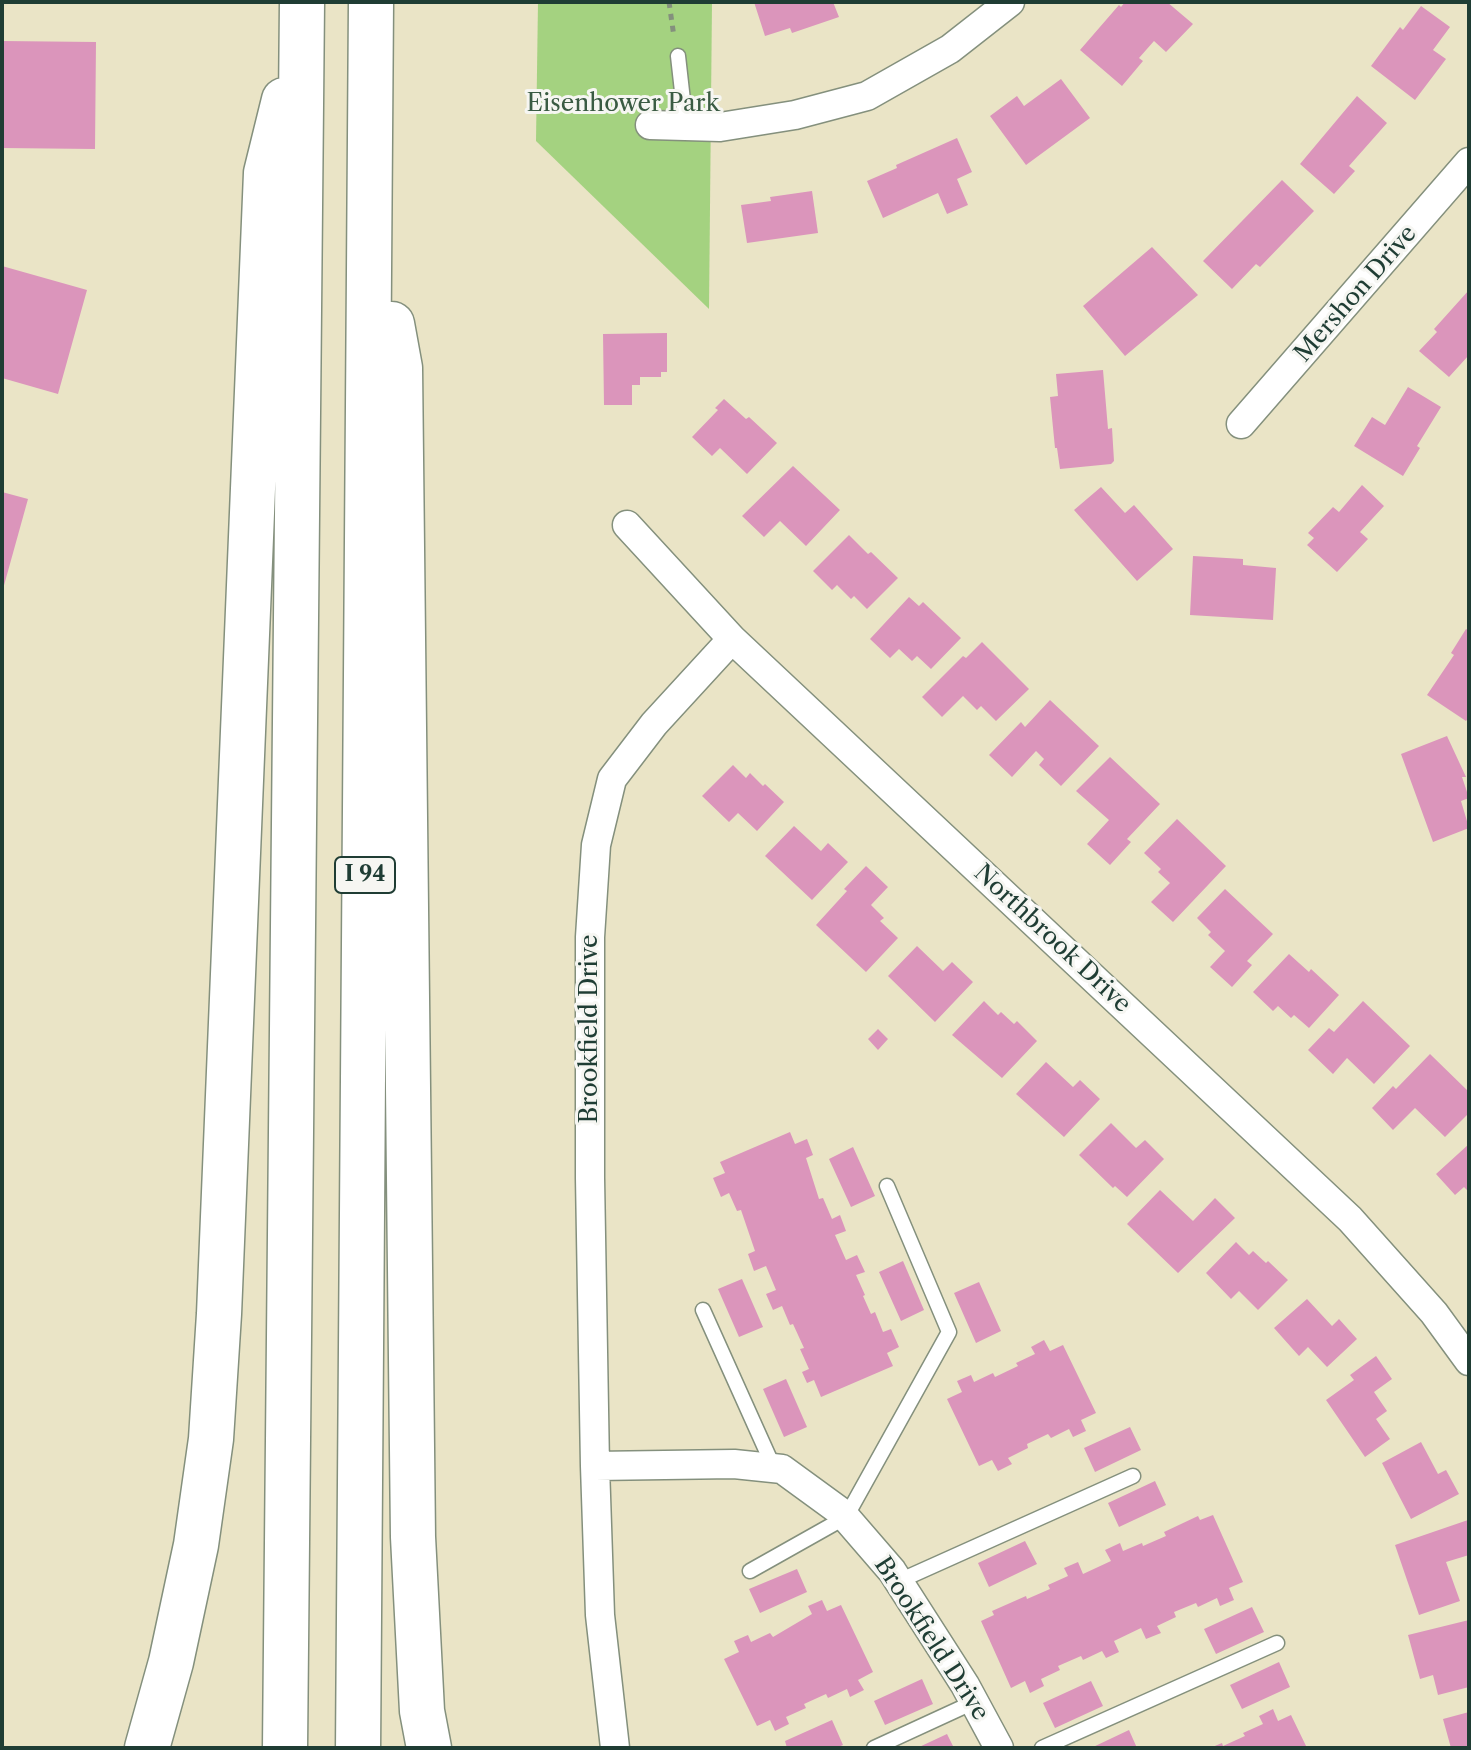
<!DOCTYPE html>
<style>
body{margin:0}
#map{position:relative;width:1471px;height:1750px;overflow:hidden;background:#eae4c6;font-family:"Libre Caslon Text",serif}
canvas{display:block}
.frame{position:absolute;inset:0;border:4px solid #1f3d34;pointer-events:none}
</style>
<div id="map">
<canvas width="1471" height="1750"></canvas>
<div class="frame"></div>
</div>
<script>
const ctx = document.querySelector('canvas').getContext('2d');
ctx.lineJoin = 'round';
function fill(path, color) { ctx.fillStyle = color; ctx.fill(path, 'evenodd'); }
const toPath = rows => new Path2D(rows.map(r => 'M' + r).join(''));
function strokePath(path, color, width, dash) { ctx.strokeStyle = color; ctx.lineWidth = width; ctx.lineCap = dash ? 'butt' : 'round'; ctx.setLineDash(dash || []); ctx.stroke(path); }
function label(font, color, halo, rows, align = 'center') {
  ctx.font = font + ' "Libre Caslon Text",serif'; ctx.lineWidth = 6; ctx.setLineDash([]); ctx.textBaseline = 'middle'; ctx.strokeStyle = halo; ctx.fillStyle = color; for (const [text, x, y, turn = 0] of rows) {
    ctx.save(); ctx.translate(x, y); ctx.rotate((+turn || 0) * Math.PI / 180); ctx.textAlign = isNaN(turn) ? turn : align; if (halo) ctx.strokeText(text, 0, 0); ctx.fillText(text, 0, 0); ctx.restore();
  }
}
const green = toPath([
 [538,2,712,2,709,309,536,141]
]);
const building = toPath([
 [754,2,833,2,839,17,792,33,790,28,765,36],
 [1125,2,1167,2,1193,24,1166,52,1154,41,1139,58,1143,61,1122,86,1080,50,1119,5,1121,7],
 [1421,6,1450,27,1433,50,1446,59,1415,100,1371,66,1400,27,1403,30],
 [2,41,96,42,95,149,2,148],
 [1061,79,1090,118,1026,165,990,116,1017,96,1024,106],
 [1357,96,1387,123,1349,166,1355,171,1334,194,1300,164],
 [957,138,972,172,957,179,968,205,947,214,938,193,883,218,867,181,897,168,896,165],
 [1282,180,1314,211,1260,267,1256,264,1232,289,1203,261],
 [812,191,818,233,747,243,741,205,771,201,770,197],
 [1152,247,1198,295,1125,356,1083,306],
 [2,266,87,290,58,394,2,378],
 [1469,290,1469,355,1449,377,1419,351,1437,332,1434,329],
 [667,333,667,372,661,372,661,377,640,377,640,385,632,385,632,405,604,405,603,334],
 [1103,370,1108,429,1112,428,1114,461,1111,464,1060,469,1057,448,1055,448,1050,397,1058,396,1056,374],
 [1408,387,1441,407,1417,446,1420,448,1403,476,1354,446,1372,417,1385,425],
 [724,399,746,419,749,417,777,443,747,474,720,448,712,456,692,437,718,410,715,408],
 [793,466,840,510,806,546,780,521,764,537,742,516],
 [1362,485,1384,506,1360,532,1368,539,1337,572,1307,545,1314,538,1308,533,1333,507,1339,512],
 [1101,487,1125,513,1134,505,1173,549,1137,581,1074,510],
 [2,492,28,499,3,589,2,589],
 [849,535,868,554,871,552,898,578,867,609,854,596,851,599,837,585,832,590,813,571],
 [1193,556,1243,559,1243,565,1276,568,1273,620,1190,615],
 [909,597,919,606,923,602,961,638,931,669,917,656,912,661,899,649,890,658,870,639],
 [1466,629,1469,631,1469,717,1466,721,1427,695,1454,655,1451,653],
 [982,642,1029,689,996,721,981,706,977,710,963,696,942,717,922,697,963,656,966,658],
 [1050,700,1099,746,1061,786,1039,765,1044,759,1036,751,1012,777,989,755,1021,722,1025,727],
 [1447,736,1466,777,1462,777,1469,798,1461,801,1469,828,1433,842,1401,754],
 [1110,757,1160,804,1127,839,1131,842,1110,865,1087,844,1109,820,1076,791],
 [733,765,746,778,750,773,763,786,765,784,784,802,757,831,738,813,729,822,702,796],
 [1177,819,1226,866,1173,922,1151,902,1170,883,1158,872,1161,869,1144,853],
 [794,826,821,851,828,843,848,862,812,900,765,856],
 [866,866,888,887,871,905,884,918,880,921,898,938,866,972,816,925,847,891,844,889],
 [1225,889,1273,934,1247,961,1252,965,1232,987,1210,967,1225,951,1208,935,1211,932,1197,918],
 [917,946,943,971,952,962,973,982,935,1022,888,976],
 [1289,954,1309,972,1311,969,1339,995,1309,1028,1294,1015,1291,1018,1278,1006,1273,1011,1253,992],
 [984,1001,998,1015,1001,1012,1014,1024,1017,1021,1037,1041,1002,1078,952,1035],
 [1363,1001,1410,1046,1374,1084,1347,1058,1333,1074,1308,1050,1329,1028,1334,1032],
 [878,1029,888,1039,878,1050,868,1039],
 [1430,1054,1469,1092,1469,1113,1445,1137,1415,1108,1393,1130,1372,1108,1393,1086,1396,1089],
 [1046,1062,1073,1087,1080,1080,1100,1099,1064,1137,1016,1094],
 [1111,1123,1136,1148,1145,1140,1164,1159,1127,1197,1115,1186,1113,1188,1079,1155],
 [790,1132,795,1144,807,1139,813,1155,806,1158,819,1199,823,1198,832,1219,840,1215,846,1231,835,1235,846,1260,857,1255,865,1272,856,1275,865,1295,863,1296,871,1314,875,1312,883,1332,891,1329,899,1347,887,1353,893,1366,821,1397,814,1380,807,1383,802,1372,809,1369,800,1349,804,1348,793,1324,790,1325,782,1306,773,1310,766,1294,776,1290,766,1266,754,1271,748,1254,755,1251,741,1210,737,1211,729,1193,721,1197,713,1178,725,1173,720,1162],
 [1469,1144,1469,1192,1464,1187,1455,1195,1436,1174],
 [853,1147,875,1196,851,1207,829,1159],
 [1160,1190,1193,1221,1215,1198,1235,1218,1178,1273,1127,1224],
 [1236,1242,1249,1255,1253,1251,1266,1263,1268,1261,1288,1280,1258,1310,1239,1291,1231,1299,1206,1273],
 [903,1261,924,1310,901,1321,879,1272],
 [742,1279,763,1327,739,1337,718,1289],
 [979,1282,1001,1331,976,1343,954,1293],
 [1307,1299,1332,1326,1339,1319,1357,1339,1327,1367,1308,1347,1299,1356,1274,1328],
 [1044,1340,1050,1351,1063,1345,1096,1413,1081,1420,1086,1431,1073,1437,1069,1429,1051,1438,1048,1434,1027,1444,1028,1448,1008,1458,1012,1464,998,1471,992,1460,979,1466,947,1399,962,1392,957,1381,971,1375,974,1382,993,1373,995,1377,1018,1366,1016,1363,1035,1354,1031,1347],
 [1376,1356,1392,1379,1374,1392,1387,1411,1376,1419,1390,1439,1365,1457,1326,1400,1354,1380,1350,1375],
 [786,1379,807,1427,784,1437,763,1389],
 [1130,1427,1141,1450,1095,1472,1084,1448],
 [1421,1442,1438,1474,1446,1470,1459,1494,1411,1519,1382,1463],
 [1155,1481,1166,1505,1119,1527,1108,1503],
 [1213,1515,1243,1582,1229,1588,1234,1600,1220,1606,1217,1598,1198,1607,1196,1603,1174,1612,1176,1617,1157,1626,1161,1633,1146,1639,1141,1628,1114,1641,1119,1652,1106,1658,1102,1651,1083,1660,1081,1656,1058,1666,1060,1670,1041,1679,1044,1686,1030,1693,1025,1681,1011,1688,981,1621,994,1615,992,1611,1026,1596,1027,1599,1050,1589,1048,1585,1068,1576,1064,1568,1078,1562,1083,1574,1111,1561,1105,1550,1120,1543,1123,1551,1142,1543,1143,1546,1166,1536,1164,1532,1198,1516,1200,1520],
 [1468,1520,1469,1555,1446,1562,1460,1601,1419,1615,1395,1545],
 [1025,1541,1037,1564,989,1587,978,1563],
 [797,1569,807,1592,760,1613,749,1589],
 [822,1600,827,1611,841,1605,873,1672,858,1680,864,1690,850,1697,847,1689,828,1698,826,1694,804,1704,806,1708,786,1717,789,1724,775,1731,770,1720,757,1726,724,1659,739,1652,734,1641,748,1635,751,1642,770,1633,773,1637,812,1614,808,1606],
 [1252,1607,1264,1632,1216,1654,1204,1629],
 [1469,1620,1469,1687,1438,1695,1433,1675,1420,1679,1408,1635],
 [1279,1662,1290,1687,1242,1709,1230,1685],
 [922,1679,933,1704,885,1725,874,1701],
 [1091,1681,1103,1706,1055,1728,1043,1703],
 [1273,1709,1278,1721,1291,1715,1307,1748,1210,1748,1222,1743,1223,1746,1245,1736,1243,1733,1263,1724,1259,1716],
 [1469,1712,1469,1748,1451,1748,1443,1719],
 [832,1720,843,1745,836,1748,787,1748,785,1741],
 [1129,1730,1137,1748,1091,1748],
 [947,1734,954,1748,917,1748]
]);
const path = toPath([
 [669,2,674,37]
]);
const lane = toPath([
 [678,56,686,127],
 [703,1310,774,1468],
 [750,1571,846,1517,949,1332,887,1186],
 [899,1581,1133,1476],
 [874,1748,974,1702],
 [1042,1748,1277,1643]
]);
const street = toPath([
 [650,125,720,127,795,115,867,96,950,49,1010,2],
 [1241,424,1469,162],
 [627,525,732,639,1350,1219,1434,1313,1469,1361],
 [595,1466,734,1464,782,1469,841,1512,892,1571,965,1685,999,1748],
 [615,1748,600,1615,595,1466,590,1178,590,937,596,845,612,779,654,724,732,639]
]);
const highway = toPath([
 [392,324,400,368,413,1537,422,1711,429,1748],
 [147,1748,171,1662,196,1545,211,1439,219,1314,266,173,284,100],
 [285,1748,302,2],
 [358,1748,371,2]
]);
const shields = [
 [365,875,60]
];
const shieldNames = [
 ["I 94",365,875]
];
const parkNames = [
 ["Eisenhower Park",623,104]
];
const streetNames = [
 ["Mershon Drive",1356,294,-49],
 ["Northbrook Drive",1052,939,43],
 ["Brookfield Drive",590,1029,-90],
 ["Brookfield Drive",931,1639,57]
];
fill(green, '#a4d280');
fill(building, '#db95bb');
strokePath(lane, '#84907d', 17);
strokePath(street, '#84907d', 31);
strokePath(highway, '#84907d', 47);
strokePath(path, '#84907d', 5, [6, 6]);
strokePath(lane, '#fff', 14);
strokePath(street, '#fff', 28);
strokePath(highway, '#fff', 44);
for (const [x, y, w] of shields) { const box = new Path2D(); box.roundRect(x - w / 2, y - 18, w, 36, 6); ctx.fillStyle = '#f6f6f2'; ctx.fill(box); strokePath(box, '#1f3d34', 2); }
label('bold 22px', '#1f3d34', null, shieldNames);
label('24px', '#3a5b43', '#f6f6f2', parkNames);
label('24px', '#1f3d34', '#f6f6f2', streetNames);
</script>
